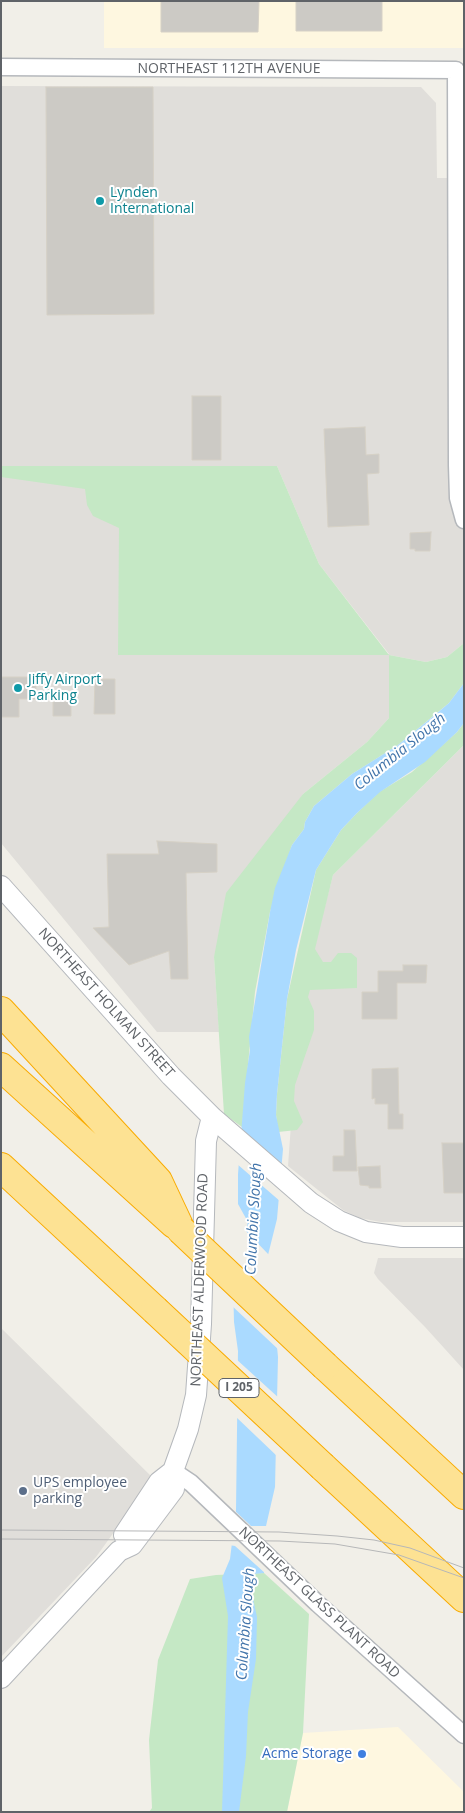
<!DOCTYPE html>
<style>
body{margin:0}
#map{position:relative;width:465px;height:1813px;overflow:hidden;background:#f1efe8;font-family:"Open Sans",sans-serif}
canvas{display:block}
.frame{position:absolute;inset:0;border:2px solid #5f6368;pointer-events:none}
</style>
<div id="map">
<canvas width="465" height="1813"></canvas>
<div class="frame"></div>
</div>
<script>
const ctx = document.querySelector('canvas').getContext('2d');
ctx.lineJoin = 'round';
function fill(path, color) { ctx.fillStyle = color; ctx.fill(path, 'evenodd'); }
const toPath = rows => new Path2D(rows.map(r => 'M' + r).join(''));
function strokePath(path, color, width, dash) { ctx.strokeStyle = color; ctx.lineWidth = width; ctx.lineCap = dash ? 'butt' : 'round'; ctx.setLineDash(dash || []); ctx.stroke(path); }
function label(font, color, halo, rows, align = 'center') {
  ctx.font = font + ' "Open Sans",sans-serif'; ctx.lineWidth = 4; ctx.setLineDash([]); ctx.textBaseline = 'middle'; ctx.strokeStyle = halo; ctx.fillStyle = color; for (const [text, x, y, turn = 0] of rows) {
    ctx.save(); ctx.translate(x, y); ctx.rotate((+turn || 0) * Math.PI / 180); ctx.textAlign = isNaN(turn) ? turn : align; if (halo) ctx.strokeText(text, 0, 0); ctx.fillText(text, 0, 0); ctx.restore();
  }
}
const commercial = toPath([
 [104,1,464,1,464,48,104,48],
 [398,1727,464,1792,464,1812,287,1812,303,1733]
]);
const industrial = toPath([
 [1,86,421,87,436,103,437,178,464,178,464,643,447,657,426,662,389,655,389,718,367,742,303,794,214,957,219,1032,157,1032,1,843],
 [119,466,277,466,319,564,389,654,119,655],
 [464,745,464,1222,381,1222,360,1218,343,1210,288,1166,294,1083,308,971,333,875],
 [378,1258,464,1258,464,1370,425,1327,378,1279,374,1273],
 [1,1328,153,1478,96,1557,1,1657]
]);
const green = toPath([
 [1,466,277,466,319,564,389,655,426,662,447,657,464,643,464,683,449,703,398,745,352,774,314,806,305,822,304,829,292,845,270,912,255,992,242,1127,224,1114,214,957,226,893,303,794,367,742,389,718,389,655,118,655,119,528,93,516,87,505,85,489,1,477],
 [464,723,464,745,333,875,315,949,323,962,331,962,338,953,351,953,357,958,357,988,310,990,308,997,314,1011,314,1030,295,1085,294,1101,303,1122,297,1130,278,1132,276,1115,277,1094,287,999,316,870,341,830,357,813,379,792,412,772,457,732],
 [264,1573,309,1614,303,1733,287,1812,149,1812,152,1808,149,1740,158,1660,190,1579,216,1575]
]);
const water = toPath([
 [464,683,464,723,457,732,425,762,380,792,357,813,341,830,316,870,296,950,287,999,277,1094,276,1115,283,1149,277,1219,268,1255,278,1357,275,1487,266,1526,264,1573,254,1574,252,1594,257,1617,256,1659,248,1712,246,1756,239,1812,222,1812,228,1616,222,1578,230,1559,236,1510,238,1351,234,1322,233,1279,248,1222,238,1204,238,1174,245,1083,250,1050,249,1037,270,912,275,888,292,845,304,829,305,822,314,806,352,774,398,745,436,714,449,703]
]);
const pier = toPath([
 [239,1130,284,1169,281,1202,237,1164],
 [244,1229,270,1256,280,1351,231,1305,230,1278],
 [235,1358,280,1399,278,1457,235,1416],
 [234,1510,251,1526,268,1526,266,1574,235,1546,229,1545]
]);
const building = toPath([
 [161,1,259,1,258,32,161,32,161,1],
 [296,1,382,1,382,31,296,31,296,1],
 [46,87,153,87,154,314,47,315,46,87],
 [192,396,221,396,221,460,192,460,192,396],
 [365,427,366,455,379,454,379,473,367,474,369,525,328,527,324,429,365,427],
 [431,532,430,551,415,551,415,549,410,549,410,533,431,532],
 [1,677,36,677,36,699,19,699,19,717,1,717,1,677],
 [95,679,115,679,115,714,94,714,95,679],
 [53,701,71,701,71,716,53,716,53,701],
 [157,841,217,844,217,872,186,873,188,979,171,979,169,951,129,965,93,928,109,927,107,854,159,854,157,841],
 [403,965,427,965,426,983,397,983,397,1019,362,1019,362,992,378,992,378,971,403,971,403,965],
 [398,1068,399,1114,403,1114,403,1129,388,1129,388,1104,375,1104,375,1098,372,1099,372,1069,398,1068],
 [344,1130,355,1130,357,1171,333,1171,333,1156,344,1156,344,1130],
 [442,1143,464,1143,463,1193,444,1193,442,1143],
 [380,1166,381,1188,369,1188,369,1186,360,1185,358,1167,380,1166]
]);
const minor = toPath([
 [1,67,456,70,457,465,458,498,464,520],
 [173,1471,191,1483,318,1604,464,1735]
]);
const tertiary = toPath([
 [1,886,171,1076,212,1117,311,1203,339,1221,366,1232,402,1237,464,1237],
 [124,1535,159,1482,173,1471],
 [1,1678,119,1551,132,1545,174,1489,173,1471,188,1429,196,1395,201,1324,206,1141,212,1117]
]);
const motorway = toPath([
 [1,1011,158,1181,181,1230],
 [1,1067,174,1224],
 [1,1167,155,1310],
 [325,1366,464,1495],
 [323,1467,464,1598]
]);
const tram = toPath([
 [1,1530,279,1532,337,1536,374,1540,410,1548,464,1568],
 [1,1539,280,1541,335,1544,399,1555,464,1578]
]);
const motorwayBridge = toPath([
 [181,1230,325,1366],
 [155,1310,323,1467]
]);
const markers = [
 [100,201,5,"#0f9aa8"],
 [18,688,5,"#0f9aa8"],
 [23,1491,5,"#5c6f8a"],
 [362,1754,5,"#3f7fe0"]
];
const shields = [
 [239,1388,40]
];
const shieldNames = [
 ["I 205",239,1388]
];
const streetNames = [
 ["NORTHEAST 112TH AVENUE",229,69],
 ["NORTHEAST HOLMAN STREET",106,1003,48],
 ["NORTHEAST ALDERWOOD ROAD",200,1280,-88],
 ["NORTHEAST GLASS PLANT ROAD",319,1603,43]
];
const cultureNames = [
 ["Lynden",110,193],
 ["International",110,209],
 ["Jiffy Airport",28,680],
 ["Parking",28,696]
];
const serviceNames = [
 ["UPS employee",33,1483],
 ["parking",33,1499]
];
const shopNames = [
 ["Acme Storage",352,1754]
];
const waterNames = [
 ["Columbia Slough",400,752,-39],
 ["Columbia Slough",254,1219,-87],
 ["Columbia Slough",246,1624,-86]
];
fill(commercial, '#fef7e0');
fill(industrial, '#e0deda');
fill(green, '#c5e8c5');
fill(water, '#aadaff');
fill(pier, '#f1efe8');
fill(building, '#cccac5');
strokePath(building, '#d6d1c6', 1);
strokePath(minor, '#b5b8bc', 19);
strokePath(tertiary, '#b5b8bc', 22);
strokePath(motorway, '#f9ab00', 30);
strokePath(minor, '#fff', 16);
strokePath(tertiary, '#fff', 20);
strokePath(motorway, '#fde293', 28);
strokePath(tram, '#b6b7b8', 1);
strokePath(motorwayBridge, '#f9ab00', 30, []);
strokePath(motorwayBridge, '#fde293', 28);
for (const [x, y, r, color] of markers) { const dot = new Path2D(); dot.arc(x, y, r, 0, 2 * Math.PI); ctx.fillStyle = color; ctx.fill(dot); strokePath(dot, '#fff', 2); }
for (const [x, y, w] of shields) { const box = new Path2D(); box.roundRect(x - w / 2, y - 9.5, w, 19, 4); ctx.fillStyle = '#fff'; ctx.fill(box); strokePath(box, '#5f6368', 1); }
label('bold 12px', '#5f6368', null, shieldNames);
label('14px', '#5f6368', '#fff', streetNames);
label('14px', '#0d838f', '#fff', cultureNames, 'left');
label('14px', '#4e5e75', '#fff', serviceNames, 'left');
label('14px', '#366cbe', '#fff', shopNames, 'right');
label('italic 15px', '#4174aa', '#fff', waterNames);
</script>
